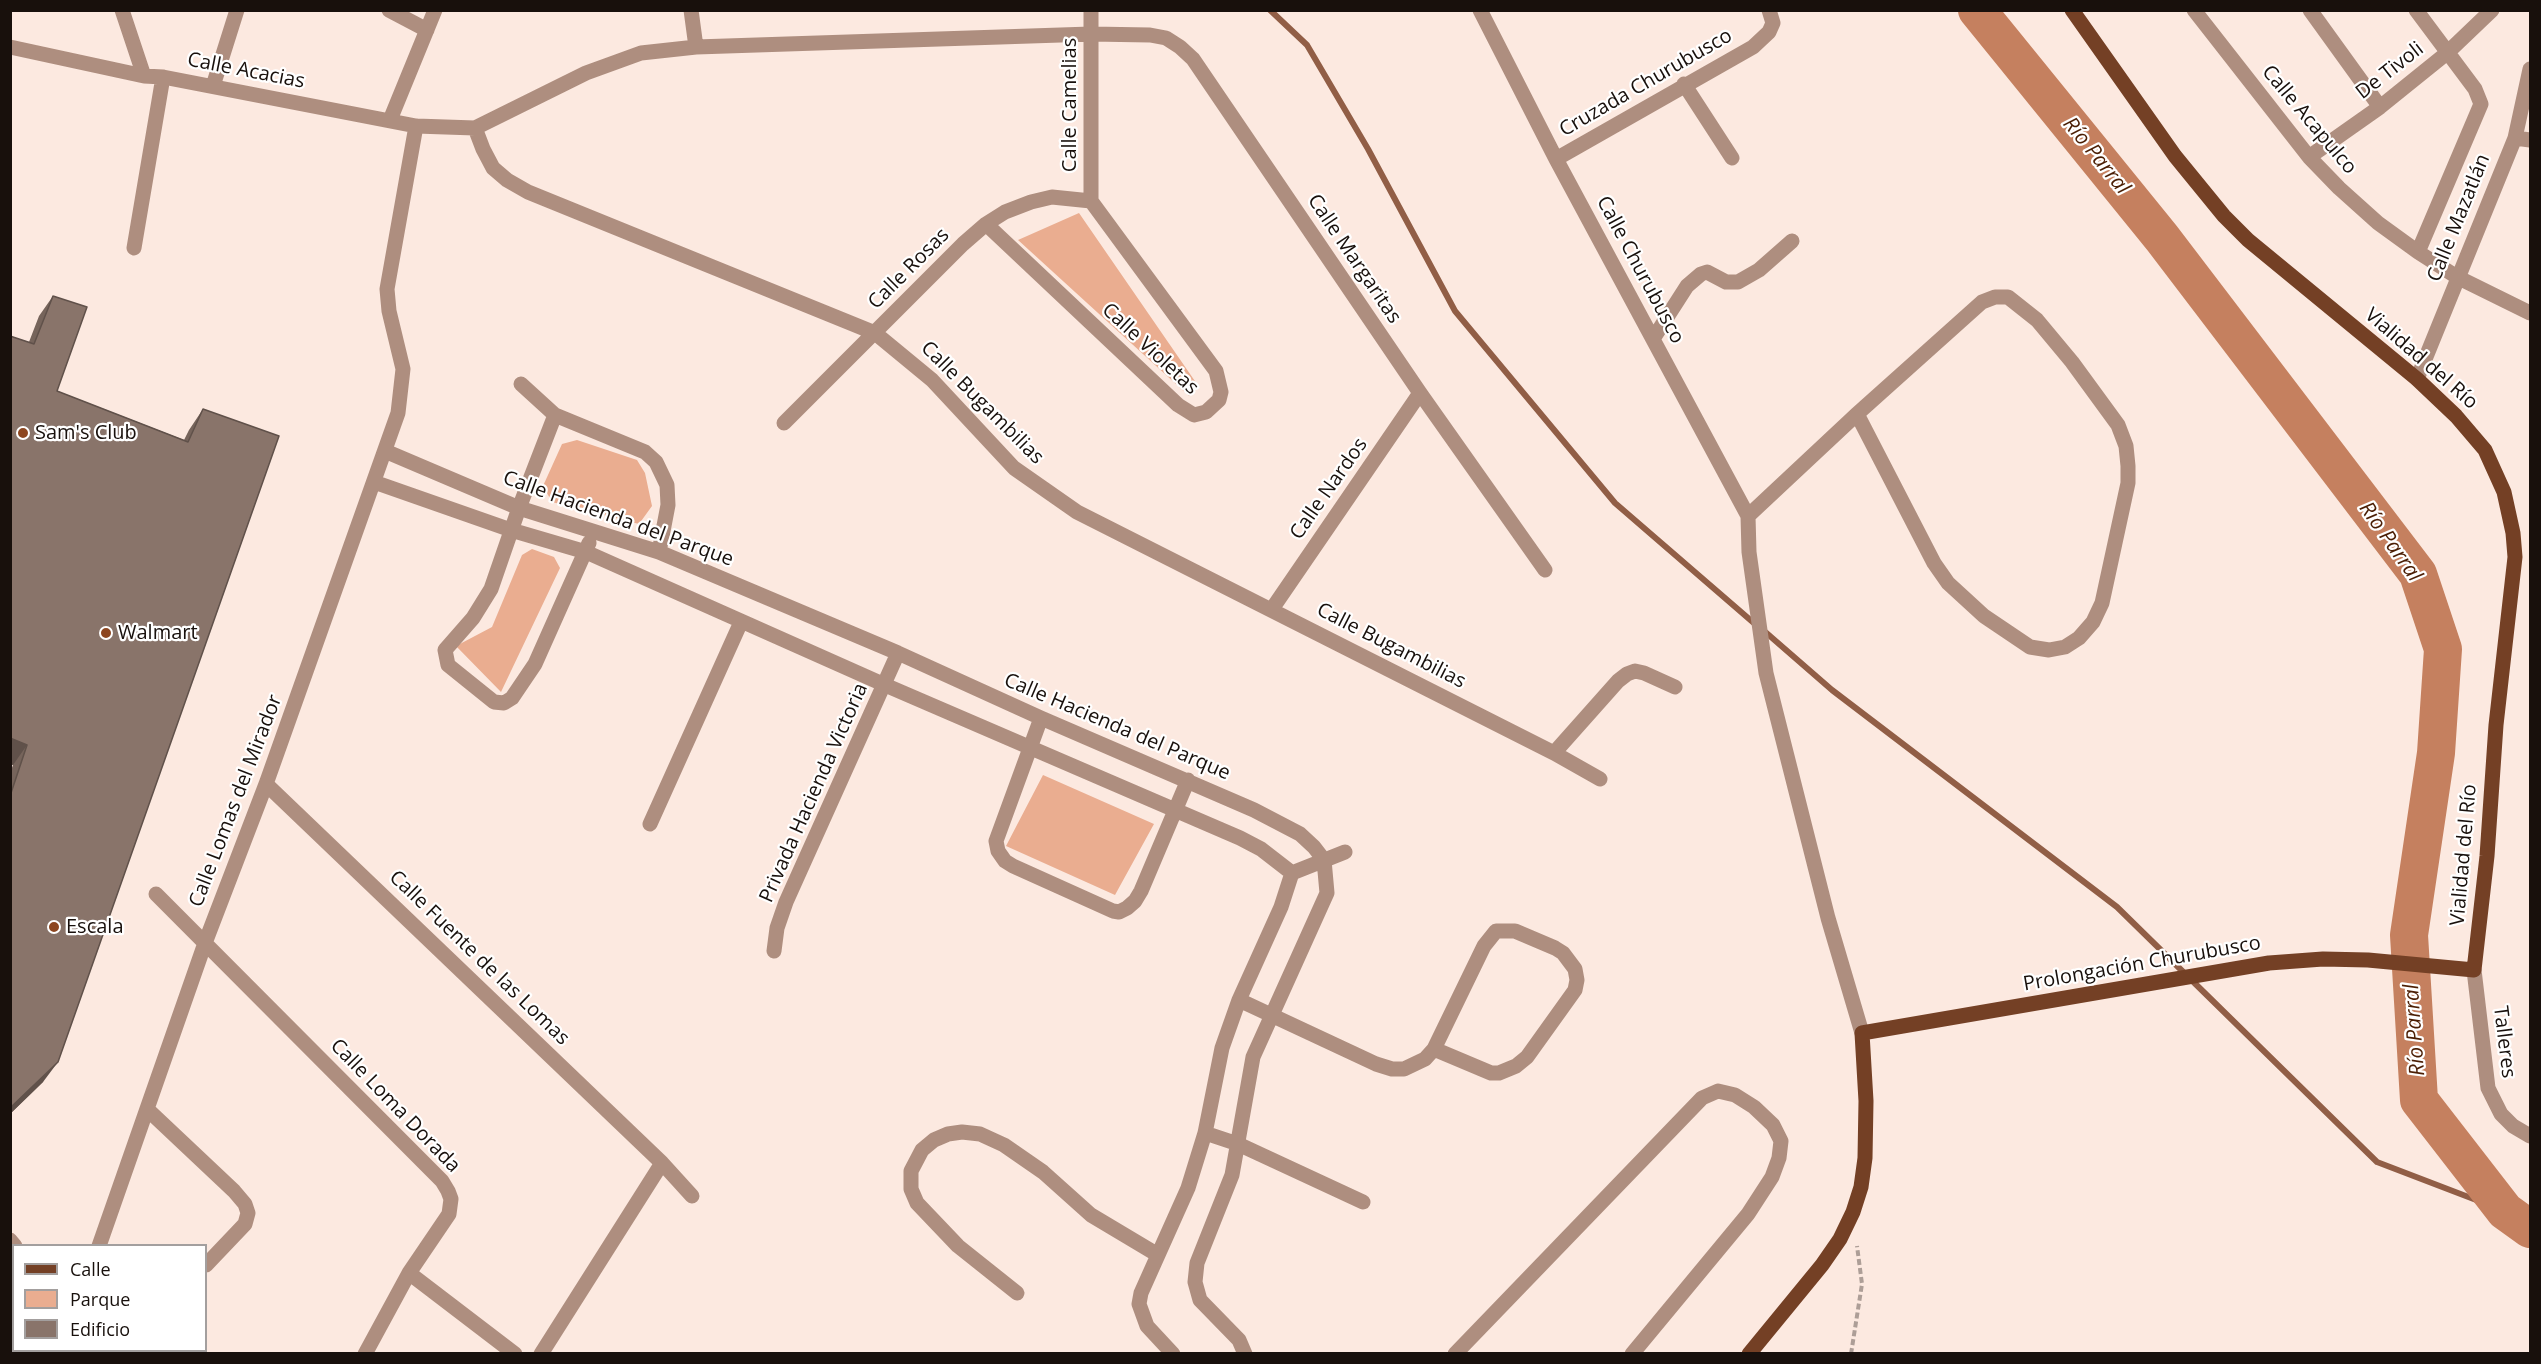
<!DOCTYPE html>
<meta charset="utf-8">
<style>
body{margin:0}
#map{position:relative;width:2541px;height:1364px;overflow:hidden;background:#fce9e0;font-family:"Open Sans",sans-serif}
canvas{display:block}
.frame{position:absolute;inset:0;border:12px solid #18100c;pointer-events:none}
.legend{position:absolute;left:12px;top:1244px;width:195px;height:108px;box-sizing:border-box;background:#fff;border:2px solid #a39f9e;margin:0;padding:8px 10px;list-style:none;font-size:18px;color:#18100c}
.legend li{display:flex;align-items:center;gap:12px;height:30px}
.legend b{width:30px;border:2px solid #a39f9e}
</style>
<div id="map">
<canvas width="2541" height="1364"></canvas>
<div class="frame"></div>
<ul class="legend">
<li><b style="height:8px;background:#744025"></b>Calle</li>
<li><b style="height:16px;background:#eaad90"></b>Parque</li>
<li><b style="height:16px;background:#89746a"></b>Edificio</li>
</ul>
</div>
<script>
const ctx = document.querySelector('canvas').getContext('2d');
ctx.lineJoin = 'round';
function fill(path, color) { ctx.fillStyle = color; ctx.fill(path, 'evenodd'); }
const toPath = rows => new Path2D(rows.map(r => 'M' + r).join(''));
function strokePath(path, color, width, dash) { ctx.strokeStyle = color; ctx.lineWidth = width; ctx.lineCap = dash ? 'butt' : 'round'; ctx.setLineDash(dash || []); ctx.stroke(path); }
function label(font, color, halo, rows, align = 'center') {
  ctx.font = font + ' "Open Sans",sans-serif'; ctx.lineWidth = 4.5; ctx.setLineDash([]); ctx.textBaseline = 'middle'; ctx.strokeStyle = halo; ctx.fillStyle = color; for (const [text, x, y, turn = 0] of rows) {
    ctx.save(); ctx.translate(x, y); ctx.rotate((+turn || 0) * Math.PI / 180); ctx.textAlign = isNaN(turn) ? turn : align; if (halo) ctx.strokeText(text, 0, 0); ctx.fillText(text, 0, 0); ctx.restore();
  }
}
const green = toPath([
 [1079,213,1199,387,1189,396,1018,240],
 [577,440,637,460,645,473,652,506,639,524,552,502,543,486,562,444],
 [532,549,554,557,560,568,501,692,456,646,492,627,522,555],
 [1043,775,1154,824,1115,895,1006,846]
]);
const stream = toPath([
 [1270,10,1307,45,1368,149,1455,311,1615,503,1755,624],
 [1763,630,1832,690,2117,907,2377,1162,2505,1211]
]);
const river = toPath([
 [1977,10,2162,238,2418,574,2443,649,2436,753,2409,935,2419,1100,2505,1211,2530,1229]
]);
const path = toPath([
 [1851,1354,1862,1284,1857,1246]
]);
const minor = toPath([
 [122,10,144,76],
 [389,10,427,30],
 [691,10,696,47],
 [1480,10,1556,159,1748,516,1749,552,1766,673,1828,918,1862,1033],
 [2194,10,2309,157,2339,188,2378,223,2418,252,2457,277,2530,313],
 [2310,10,2380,107],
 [2416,10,2475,89,2481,104,2418,252],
 [10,47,144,76,163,77,416,126,475,128,586,73,641,53,696,47,1091,34,1150,35,1166,38,1180,47,1193,59,1420,393,1545,570],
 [1684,84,1732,158],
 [213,86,237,10],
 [390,120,435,10],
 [475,128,483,149,493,168,507,180,528,192,875,333,932,380,1014,468,1077,512,1554,753,1600,779],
 [2515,138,2530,140],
 [2309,157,2380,107,2447,53,2492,10],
 [1556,159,1753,47,1769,32,1773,23,1769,10],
 [1091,201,1091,10],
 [986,224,1178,405,1194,415,1206,412,1219,400,1221,392,1216,371,1091,201],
 [134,248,163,77],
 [1653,339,1687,286,1701,274,1707,272,1726,282,1738,282,1759,270,1792,241],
 [2417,379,2515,138,2530,69],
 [521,384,555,415,645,452,656,462,667,485,668,505,659,552],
 [555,415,519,508,491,589,473,618,445,650,448,665,494,702,504,703,512,698,535,664,589,543],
 [784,423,963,244,986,224,1005,212,1031,202,1052,197,1091,201],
 [385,451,519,508,659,552,898,653,1041,718,1254,810,1300,834,1314,847,1324,860,1327,893,1253,1057,1232,1175,1197,1263,1195,1282,1200,1300,1239,1340,1245,1354],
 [374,482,511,530,586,552,885,685,1240,838,1261,849,1292,873,1281,907,1239,1000,1222,1048,1205,1133,1188,1188,1141,1293,1139,1304,1147,1326,1173,1354],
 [1748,516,1857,414,1982,302,1995,297,2008,297,2037,320,2072,362,2118,425,2126,446,2128,466,2128,483,2102,603,2093,622,2079,638,2065,647,2049,650,2030,647,1984,616,1948,583,1934,563,1857,414],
 [1272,609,1420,393],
 [1041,718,996,841,998,851,1005,861,1013,866,1113,911,1119,912,1127,908,1135,901,1141,891,1188,780],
 [1554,753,1618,681,1627,674,1635,671,1644,673,1675,687],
 [266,784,662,1163,692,1196],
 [650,824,741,622],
 [1292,873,1345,852],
 [156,894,442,1181,448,1191,451,1199,449,1214,409,1273,365,1354],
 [774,951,777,928,786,902,898,653],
 [2474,970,2488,1088,2501,1114,2513,1126,2530,1136],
 [1239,1000,1376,1064,1392,1069,1404,1069,1425,1059,1434,1049,1484,946,1496,931,1515,931,1555,948,1563,953,1575,969,1577,980,1575,990,1527,1057,1516,1066,1499,1073,1491,1073,1434,1049],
 [147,1109,234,1191,245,1204,248,1213,245,1224,206,1265],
 [1205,1133,1238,1144,1363,1202],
 [10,1240,15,1246],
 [99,1246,205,943,266,784,398,413,403,369,389,311,387,289,416,126],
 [409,1273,515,1354],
 [1017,1293,958,1246,917,1203,911,1189,911,1171,922,1150,934,1140,948,1134,962,1132,980,1134,1004,1145,1043,1172,1091,1215,1158,1255],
 [10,1344,14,1341],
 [118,1354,121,1350],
 [541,1354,662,1163],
 [1455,1354,1702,1098,1718,1091,1735,1095,1754,1107,1773,1125,1781,1141,1779,1158,1772,1177,1748,1214,1632,1354]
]);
const major = toPath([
 [1749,1354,1822,1265,1840,1239,1853,1212,1861,1187,1865,1158,1866,1101,1862,1033,2269,963,2323,959,2368,960,2474,970,2487,856,2496,725,2515,557,2513,533,2504,492,2485,450,2456,416,2417,379,2248,240,2224,216,2175,156,2072,10]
]);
const wall = toPath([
 [53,296,57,391,184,440,189,430,203,409,43,1082,10,1114,10,773,13,765,10,764,10,336,29,342,39,316]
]);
const shadedWall = toPath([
 [10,738,27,745,13,765,10,764],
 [58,1062,43,1082,10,1114,10,1108]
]);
const building = toPath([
 [53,296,87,307,57,391,188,442,203,409,279,436,58,1062,10,1108,10,796,27,745,10,738,10,336,34,344,53,296]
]);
const markers = [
 [23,433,6,"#8d4620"],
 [106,633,6,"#8d4620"],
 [54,927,6,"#8d4620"]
];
const streetNames = [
 ["Calle Acacias",246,71,11],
 ["De Tivoli",2390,71,-38],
 ["Cruzada Churubusco",1646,83,-30],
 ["Calle Camelias",1070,105,-90],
 ["Calle Acapulco",2309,120,50],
 ["Calle Mazatlán",2459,218,-68],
 ["Calle Margaritas",1354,259,56],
 ["Calle Rosas",909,269,-45],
 ["Calle Churubusco",1640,270,62],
 ["Calle Violetas",1150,349,43],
 ["Vialidad del Río",2421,359,41],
 ["Calle Bugambilias",982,403,45],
 ["Calle Nardos",1329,489,-55],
 ["Calle Hacienda del Parque",618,519,20],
 ["Calle Bugambilias",1391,646,27],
 ["Calle Hacienda del Parque",1117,727,23],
 ["Privada Hacienda Victoria",814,793,-66],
 ["Calle Lomas del Mirador",236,801,-69],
 ["Vialidad del Río",2464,855,-85],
 ["Calle Fuente de las Lomas",479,958,44],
 ["Prolongación Churubusco",2142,964,-10],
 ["Talleres",2504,1042,83],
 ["Calle Loma Dorada",395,1106,46]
];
const poiNames = [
 ["Sam's Club",35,433],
 ["Walmart",118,633],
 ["Escala",66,927]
];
const waterNames = [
 ["Río Parral",2096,156,51],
 ["Río Parral",2390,542,55],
 ["Río Parral",2415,1030,-94]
];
fill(green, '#eaad90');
strokePath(stream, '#915e46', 6);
strokePath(river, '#c5805f', 38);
strokePath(path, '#ad9e97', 4, [6, 3]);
strokePath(minor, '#ae8e7f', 15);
strokePath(major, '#744025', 15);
fill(wall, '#76645b');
fill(shadedWall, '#60514a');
fill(building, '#89746a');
strokePath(building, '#60514a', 1.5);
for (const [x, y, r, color] of markers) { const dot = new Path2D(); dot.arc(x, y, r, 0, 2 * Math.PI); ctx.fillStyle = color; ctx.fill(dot); strokePath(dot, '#fff', 2); }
label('20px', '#18100c', '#fff', streetNames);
label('20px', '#18100c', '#fff', poiNames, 'left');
label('italic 21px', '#4b1e04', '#fff', waterNames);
</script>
